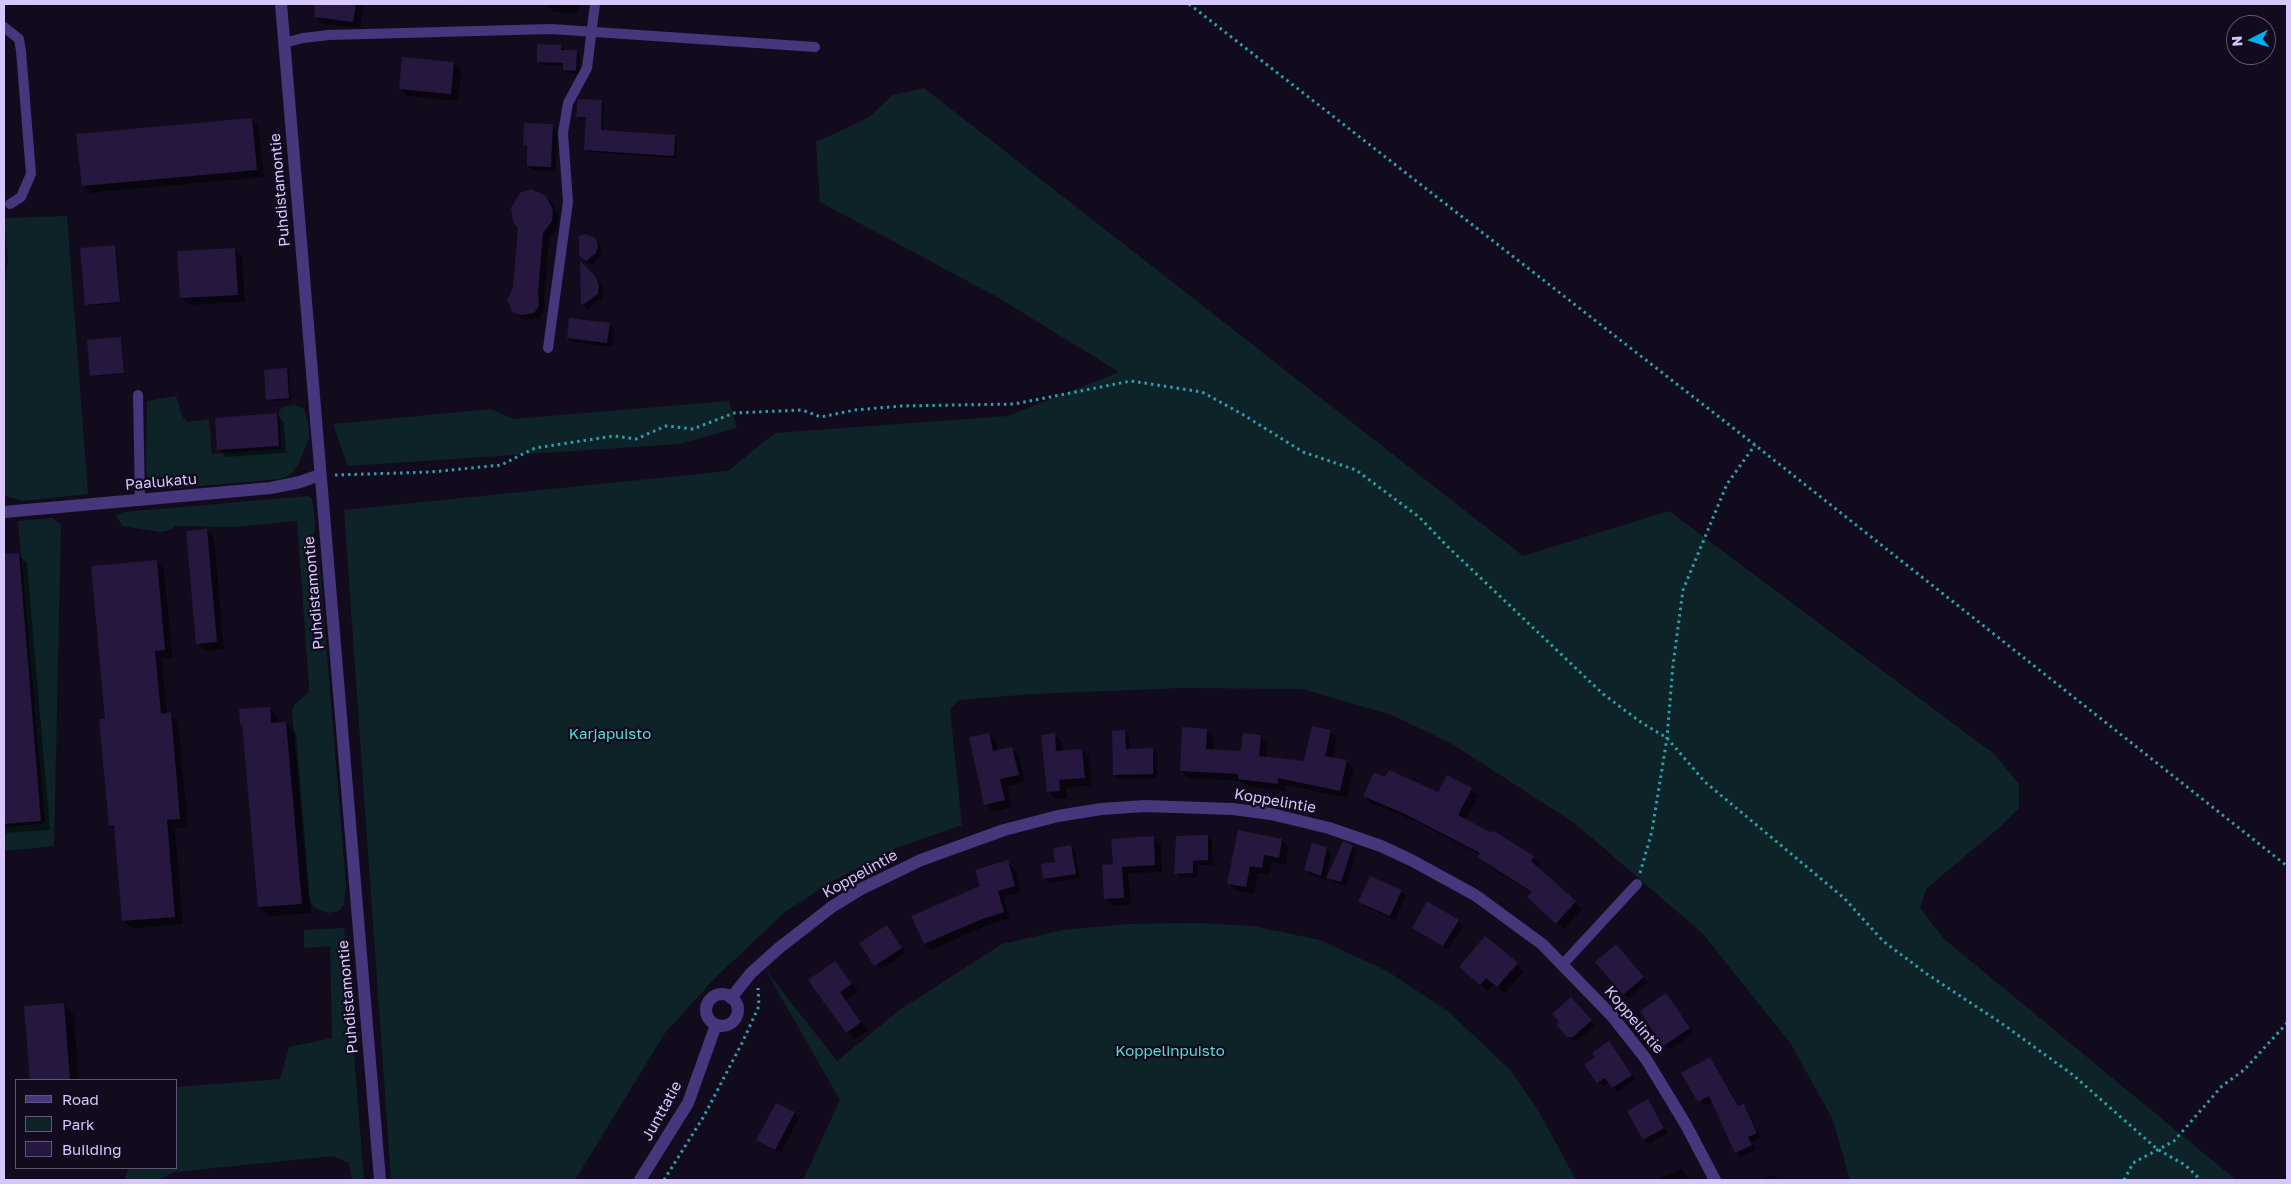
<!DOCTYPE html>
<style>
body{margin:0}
#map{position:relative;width:2291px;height:1184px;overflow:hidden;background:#120b1d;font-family:"Golos Text",sans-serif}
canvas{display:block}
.frame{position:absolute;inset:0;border:5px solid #d8c7ff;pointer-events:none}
.legend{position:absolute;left:15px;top:1079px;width:162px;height:90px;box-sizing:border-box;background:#120b1d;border:1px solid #615677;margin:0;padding:6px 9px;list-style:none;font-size:15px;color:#d8c7ff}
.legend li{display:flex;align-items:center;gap:10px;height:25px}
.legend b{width:25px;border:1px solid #615677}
.north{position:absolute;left:2226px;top:15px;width:50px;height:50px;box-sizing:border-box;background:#120b1d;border:1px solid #615677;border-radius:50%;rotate:265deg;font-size:14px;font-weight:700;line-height:20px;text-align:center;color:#d8c7ff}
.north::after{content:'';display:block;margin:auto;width:18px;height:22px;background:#00acf2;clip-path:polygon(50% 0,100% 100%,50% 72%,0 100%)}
</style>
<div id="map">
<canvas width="2291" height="1184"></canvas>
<div class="frame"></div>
<ul class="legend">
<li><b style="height:6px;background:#46367c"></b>Road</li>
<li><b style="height:14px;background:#0e2327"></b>Park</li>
<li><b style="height:14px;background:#26173e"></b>Building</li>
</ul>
<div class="north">N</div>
</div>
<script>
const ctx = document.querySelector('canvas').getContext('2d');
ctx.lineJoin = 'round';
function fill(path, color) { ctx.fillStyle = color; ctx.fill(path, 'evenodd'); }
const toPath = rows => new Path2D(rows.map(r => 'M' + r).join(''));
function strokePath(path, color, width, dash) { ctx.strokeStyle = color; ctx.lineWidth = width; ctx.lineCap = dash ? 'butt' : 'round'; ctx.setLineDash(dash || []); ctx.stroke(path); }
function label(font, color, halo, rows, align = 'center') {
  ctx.font = font + ' "Golos Text",sans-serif'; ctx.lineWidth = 4.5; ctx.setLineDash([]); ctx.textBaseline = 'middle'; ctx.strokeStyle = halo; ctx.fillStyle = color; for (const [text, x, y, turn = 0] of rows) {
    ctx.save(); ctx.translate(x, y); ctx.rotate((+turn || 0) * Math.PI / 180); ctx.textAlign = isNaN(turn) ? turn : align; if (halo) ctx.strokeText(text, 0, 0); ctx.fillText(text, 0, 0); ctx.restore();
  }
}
const green = toPath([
 [924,88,1523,556,1669,511,1994,754,2019,784,2019,808,2002,825,1926,889,1920,908,1944,939,2236,1180,1850,1180,1833,1120,1791,1044,1703,934,1577,825,1454,745,1392,715,1303,689,1181,688,1033,694,959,700,950,709,962,825,896,848,831,882,785,912,715,978,665,1033,575,1180,391,1180,344,510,728,471,775,433,1008,416,1119,372,999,298,820,202,816,142,868,118,893,95],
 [67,216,88,494,23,501,4,496,4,284,8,260,4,220,7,218],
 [176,396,182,416,187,422,209,419,212,454,282,449,279,412,282,407,295,405,304,409,308,423,309,438,298,465,291,474,281,479,154,490,148,480,146,465,147,401],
 [729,401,737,428,679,444,348,466,333,424,491,409,513,419],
 [308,496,312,498,315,523,313,547,320,570,346,886,344,905,339,911,328,913,314,907,309,900,292,711,295,704,308,693,309,686,297,521,234,527,176,526,170,530,160,532,122,526,116,515,124,512],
 [53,518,61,525,54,846,4,851,4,827,45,823,18,521],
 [1197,923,1252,926,1320,940,1387,971,1449,1012,1511,1071,1538,1110,1576,1180,803,1180,840,1100,765,969,837,1061,901,1009,1002,944,1063,930,1128,924],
 [344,928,364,1180,352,1180,349,1163,333,1156,175,1172,158,1180,124,1180,129,1168,176,1168,176,1087,280,1079,289,1047,332,1038,330,946,304,948,304,930]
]);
const shadow = toPath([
 [17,4,46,4,19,6],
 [317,4,364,4,360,28,322,24,315,16],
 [438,4,459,4,459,6],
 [545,4,579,4,578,14,554,12],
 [560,46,564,50,576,52,580,55,579,74,568,73,564,66,542,65,538,61],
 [454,63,461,71,458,101,407,96,400,88],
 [601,101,604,103,603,131,675,136,677,139,676,158,588,152,585,149,587,119,580,119,577,116],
 [252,119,259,127,264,177,90,193,83,185],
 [552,125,557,130,556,171,533,170,528,166,528,149,524,145],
 [546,197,552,203,559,217,558,228,549,239,544,301,545,309,540,318,523,320,510,308,508,301],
 [595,240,600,246,601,256,592,265,586,261],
 [114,246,117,248,121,303,88,306,86,304],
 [235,249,242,256,245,302,189,305,181,298],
 [581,264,601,283,604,291,602,298,587,310,583,305],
 [609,324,614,329,612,347,573,342,568,338],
 [120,338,122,340,125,374,93,377,91,375],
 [287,369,289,371,291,400,270,401,267,399],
 [276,414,284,422,286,453,226,457,219,449],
 [207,531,214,538,224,649,205,651,198,643],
 [18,554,27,563,50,830,4,833,4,555],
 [156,561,164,569,173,658,162,659,167,714,170,714,178,722,188,827,175,828,183,924,132,929,124,921,116,831,110,825,107,720],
 [269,708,279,718,279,724,286,723,296,733,311,913,269,916,259,907,244,726,241,723],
 [1206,730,1214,737,1213,751,1242,752,1260,736,1268,744,1266,758,1305,763,1330,731,1337,738,1333,759,1346,761,1354,769,1347,798,1286,785,1285,791,1246,786,1241,781,1188,778,1181,771],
 [1125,731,1129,736,1130,750,1152,749,1157,754,1157,778,1119,779,1114,775],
 [989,734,996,741,998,751,1012,748,1019,756,1025,782,1007,787,1011,807,993,812,985,804],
 [1054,735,1062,742,1063,752,1082,750,1089,757,1092,785,1066,788,1067,798,1056,799,1048,791],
 [1386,779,1438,794,1471,789,1478,796,1465,821,1533,857,1540,863,1537,868,1582,909,1564,930,1535,904,1532,893,1485,864,1478,857,1480,855,1413,820,1371,803,1364,796],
 [1207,836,1212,841,1213,865,1197,865,1198,877,1180,878,1176,873],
 [1154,838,1161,845,1162,872,1128,874,1131,905,1113,906,1106,898,1114,865],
 [1282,840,1289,848,1286,865,1272,862,1269,875,1258,873,1254,894,1236,891,1229,883],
 [1071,846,1075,851,1080,878,1049,883,1044,879],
 [1352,846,1357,851,1346,886,1332,882,1328,877],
 [1327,849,1331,853,1326,880,1310,875,1305,870],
 [1007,862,1014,868,1021,892,1003,897,1010,918,988,925,931,950,925,944],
 [1401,891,1406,896,1395,920,1364,906,1359,902],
 [1458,921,1463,926,1448,950,1413,927],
 [887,926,906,953,880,970,861,943],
 [1620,950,1648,982,1629,998,1624,994],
 [835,962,858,991,846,1000,868,1030,854,1040,810,980],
 [1517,964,1524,971,1505,994,1494,984,1488,991,1468,974],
 [1666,994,1694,1033,1669,1050,1641,1011],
 [1575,1003,1595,1025,1578,1041,1573,1041,1568,1036],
 [64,1004,74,1015,79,1080,31,1080,25,1007],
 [1613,1048,1635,1080,1618,1092,1609,1083,1603,1087,1586,1065],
 [1710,1058,1740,1107,1743,1105,1748,1110,1761,1138,1752,1142,1756,1150,1741,1157,1736,1152,1713,1101,1704,1106,1683,1074],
 [1648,1100,1668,1133,1649,1144,1644,1139],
 [794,1113,799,1118,780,1154,758,1140],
 [1682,1169,1690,1180,1661,1180,1660,1178],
 [1774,1175,1779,1180,1757,1180]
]);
const building = toPath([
 [315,4,356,4,353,22,314,17],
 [537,44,561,45,561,50,577,50,576,71,563,70,563,63,537,62],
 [402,57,454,62,451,94,399,89],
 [578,99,602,100,601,130,675,135,674,156,584,150,586,117,576,117],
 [252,118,257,170,82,186,76,134],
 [524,123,553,124,551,167,527,166,527,146,523,145],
 [531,189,546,196,553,210,552,221,543,233,538,294,539,306,534,313,520,315,512,312,507,300,513,287,518,228,513,221,511,208,520,193],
 [586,234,596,239,598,247,595,254,586,261,579,256,579,236],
 [115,245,120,302,85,305,80,248],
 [235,248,238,295,180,298,177,251],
 [580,261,596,277,599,285,598,294,581,306],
 [569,318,610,323,607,343,567,338],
 [121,337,124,373,90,376,87,340],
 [287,368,289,398,266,400,264,370],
 [277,413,279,446,217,450,215,418],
 [207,529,217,642,196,644,186,531],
 [19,553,41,821,4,824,4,554],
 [157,560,165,650,155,651,161,714,171,712,180,819,167,820,175,917,122,921,114,825,109,826,99,719,105,719,91,566],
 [270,707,271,723,286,722,302,904,258,907,242,723,240,724,239,709],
 [1312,726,1331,730,1325,756,1347,760,1340,791,1278,778,1278,784,1238,779,1238,774,1180,771,1182,727,1207,729,1206,749,1241,751,1243,733,1261,735,1259,756,1304,761],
 [1125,730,1126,749,1153,748,1153,774,1113,775,1112,731],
 [989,733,993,751,1012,747,1019,775,1000,779,1005,800,984,805,969,737],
 [1055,733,1056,751,1082,749,1085,778,1059,780,1060,791,1047,792,1041,735],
 [1389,770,1438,792,1447,775,1472,788,1458,815,1492,833,1494,831,1534,856,1531,861,1576,901,1556,924,1527,897,1532,892,1477,857,1480,853,1405,814,1363,796,1374,772,1385,777],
 [1238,830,1282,839,1279,858,1264,855,1262,868,1250,866,1246,887,1227,884],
 [1208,835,1208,860,1193,861,1193,873,1174,874,1176,836],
 [1154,836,1155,865,1122,867,1124,898,1104,899,1102,865,1113,864,1111,839],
 [1343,841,1353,845,1341,882,1326,878],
 [1312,843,1327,847,1321,876,1304,870],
 [1071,845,1076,874,1043,879,1041,864,1055,862,1053,848],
 [1008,860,1015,886,998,891,1004,912,982,919,924,944,911,916,980,886,975,870],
 [1370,876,1402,890,1390,916,1358,902],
 [1427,901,1459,920,1443,946,1412,928],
 [887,925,902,948,874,966,859,943],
 [1485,936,1518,963,1497,987,1486,978,1480,985,1459,967],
 [1616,944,1644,977,1623,995,1595,962],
 [835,961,852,984,840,992,861,1022,846,1033,808,980],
 [1666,993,1690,1028,1663,1046,1640,1011],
 [1571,997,1592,1020,1573,1037,1567,1037,1556,1025,1559,1022,1552,1014],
 [64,1003,70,1080,30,1080,24,1006],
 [1609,1041,1632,1075,1612,1088,1605,1078,1597,1083,1584,1065,1595,1057,1592,1053],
 [1710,1057,1738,1106,1744,1104,1757,1133,1748,1137,1752,1145,1735,1153,1709,1096,1698,1102,1681,1073],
 [1648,1099,1664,1128,1643,1140,1627,1111],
 [776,1103,795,1112,775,1150,756,1140]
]);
const path = toPath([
 [1189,4,1755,445,2287,866],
 [335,475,431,472,501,465,535,448,614,436,636,439,666,426,693,429,734,413,802,410,821,417,855,410,901,406,1014,404,1131,381,1202,392,1242,414,1303,452,1356,470,1419,517,1448,547,1603,694,1642,723,1667,738,1705,782,1844,898,1883,941,1927,974,2004,1025,2073,1075,2157,1149,2185,1165,2201,1180],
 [1640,873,1652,831,1667,738,1673,665,1683,590,1727,484,1755,445],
 [664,1180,704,1116,743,1041,759,1006,758,988],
 [2124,1180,2133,1163,2174,1141,2222,1086,2244,1070,2287,1023]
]);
const lane = toPath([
 [4,27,19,39,21,51,31,174,21,197,10,204],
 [284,43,303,38,329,35,551,29,815,47],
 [548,348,568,202,563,133,568,103,587,68,595,4],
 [138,395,140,500],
 [1563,964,1637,884]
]);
const street = toPath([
 [281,4,380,1180],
 [4,512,271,488,300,482,320,475],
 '706 1010a16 16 0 1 1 32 0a16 16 0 1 1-32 0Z',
 [731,998,751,973,779,948,833,906,861,889,921,860,1004,830,1058,816,1101,809,1145,806,1233,809,1271,814,1329,828,1381,846,1411,860,1475,895,1542,944,1612,1016,1646,1059,1686,1125,1715,1180],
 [640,1180,688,1103,716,1025]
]);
const streetNames = [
 ["Puhdistamontie",280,190,-95],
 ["Paalukatu",161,482,-5],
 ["Puhdistamontie",314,593,-95],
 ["Koppelintie",1275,801,10],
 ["Koppelintie",860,874,-29],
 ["Puhdistamontie",348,997,-95],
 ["Koppelintie",1634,1020,50],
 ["Junttatie",662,1111,-61]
];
const parkNames = [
 ["Karjapuisto",610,734],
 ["Koppelinpuisto",1170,1051]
];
fill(green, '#0e2327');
fill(shadow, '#0007');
fill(building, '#26173e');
strokePath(path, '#2c9eae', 3, [2.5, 4]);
strokePath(lane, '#46367c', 10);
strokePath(street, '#46367c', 12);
label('15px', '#d8c7ff', '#120b1d', streetNames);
label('15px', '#54ded6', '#120b1d', parkNames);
</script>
